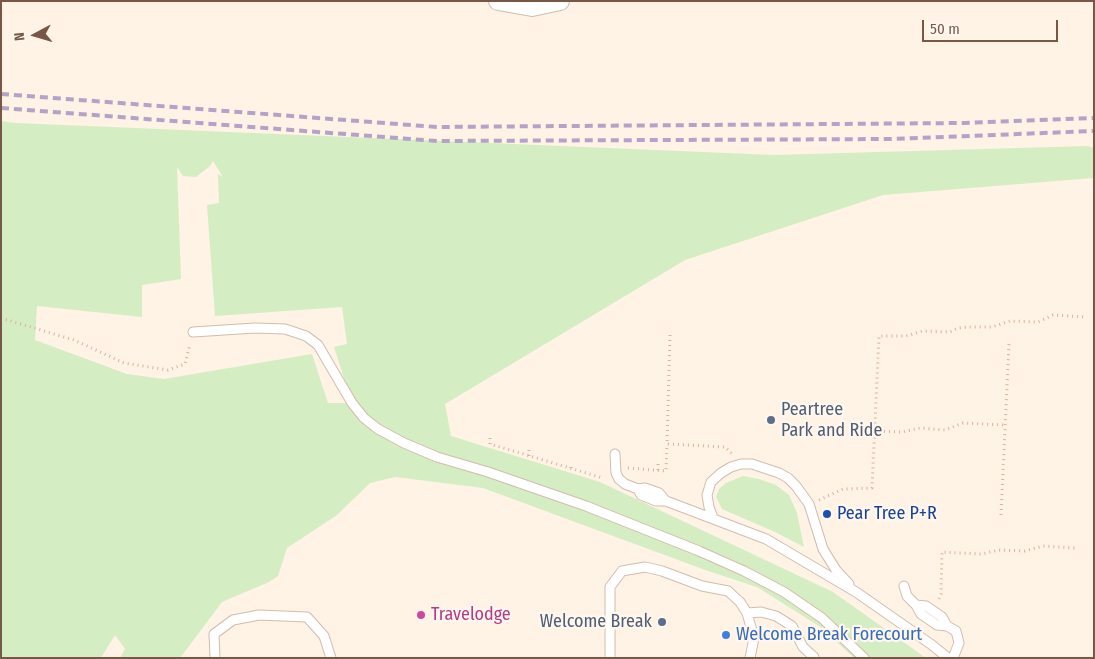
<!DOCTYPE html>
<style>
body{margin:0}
#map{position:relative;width:1095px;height:659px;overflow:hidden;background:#fef3e5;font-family:"Fira Sans Condensed",sans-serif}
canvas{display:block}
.frame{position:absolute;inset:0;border:2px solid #795747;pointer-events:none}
.north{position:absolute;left:10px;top:10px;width:50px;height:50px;-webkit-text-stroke:4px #fff7ed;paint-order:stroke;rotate:264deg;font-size:14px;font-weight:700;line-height:20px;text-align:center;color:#795747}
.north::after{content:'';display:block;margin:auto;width:18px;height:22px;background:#795747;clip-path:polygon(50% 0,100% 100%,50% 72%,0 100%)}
.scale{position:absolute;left:922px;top:20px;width:136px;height:22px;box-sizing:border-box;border:2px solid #795747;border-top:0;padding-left:6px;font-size:15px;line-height:18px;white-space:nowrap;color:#795747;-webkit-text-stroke:4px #fff7ed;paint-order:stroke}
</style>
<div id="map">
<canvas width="1095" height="659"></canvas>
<div class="frame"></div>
<div class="north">N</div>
<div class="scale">50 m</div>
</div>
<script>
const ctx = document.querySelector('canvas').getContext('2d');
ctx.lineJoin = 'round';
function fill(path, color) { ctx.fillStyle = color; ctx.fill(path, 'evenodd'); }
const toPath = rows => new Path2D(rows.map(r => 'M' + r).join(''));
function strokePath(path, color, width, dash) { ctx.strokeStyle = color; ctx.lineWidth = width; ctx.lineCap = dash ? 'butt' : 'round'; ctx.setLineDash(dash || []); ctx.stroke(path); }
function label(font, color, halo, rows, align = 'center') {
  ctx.font = font + ' "Fira Sans Condensed",sans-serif'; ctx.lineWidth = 4.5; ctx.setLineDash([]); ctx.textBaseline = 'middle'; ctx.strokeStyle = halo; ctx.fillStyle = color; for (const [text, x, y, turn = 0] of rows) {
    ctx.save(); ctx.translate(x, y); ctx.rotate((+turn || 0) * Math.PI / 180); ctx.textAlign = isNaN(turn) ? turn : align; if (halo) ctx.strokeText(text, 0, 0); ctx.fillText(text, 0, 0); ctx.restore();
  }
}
const green = toPath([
 [1,121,16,123,774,155,1088,146,1094,148,1094,178,883,195,685,260,445,404,451,436,600,482,833,592,926,658,854,658,822,628,757,587,708,571,483,488,395,477,370,483,337,515,287,548,278,576,269,582,222,602,180,658,120,658,125,649,115,635,101,658,1,658],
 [213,161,223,177,218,174,219,203,207,205,215,316,342,307,347,344,334,347,352,403,328,403,312,354,164,379,127,374,35,340,37,306,142,317,142,285,181,279,177,167,183,176,196,177,209,167],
 [743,476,759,479,776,485,789,495,797,513,804,547,775,532,722,509,716,497,719,489,726,483]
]);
const path = toPath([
 [1,318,74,340,124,363,168,370,185,364,190,344],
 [670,335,667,444,725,447,732,454],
 [874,431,902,432,920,428,945,430,963,423,1005,425],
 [490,438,490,444,603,478],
 [529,456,529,450],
 [571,468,571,463],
 [628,468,666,471,667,444],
 [658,470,658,464],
 [819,500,843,489,872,488,879,336,906,336,923,331,950,332,958,328,967,327,992,327,1010,321,1038,322,1053,315,1086,317],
 [1001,515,1009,344],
 [939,599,941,594,942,552,982,554,999,550,1025,551,1043,546,1075,548]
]);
const lane = toPath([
 [193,332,255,328,285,329,306,336,318,345,352,403,364,418,378,429,404,443,437,457,488,472,586,506,699,551,744,571,784,592,822,618,864,658],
 [615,454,616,473,619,479,625,484,638,489,645,488,659,493,666,501],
 [638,489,641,495,656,501,666,501,766,539,856,592,932,645,948,658],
 [713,518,709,507,707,495,711,482,721,473,731,467,741,464,752,464,779,473,788,478,796,486,809,504,823,549,836,570,849,584],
 [904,586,907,596,916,605,921,614,937,625,947,626,956,631,959,643,953,658],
 [916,605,926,606,942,617,947,626],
 [747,613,754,638,750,658],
 [215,658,214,634,233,620,259,615,307,617,324,636,331,658],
 [610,658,610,587,622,571,645,567,662,571,702,586,728,591,740,602,747,613,761,612,776,616,792,626,803,647,814,657]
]);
const street = toPath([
 [498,1,532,7,560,1]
]);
const rail = toPath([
 [1,94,437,127,965,123,1094,118],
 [1,108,437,141,892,139,1094,131]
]);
const markers = [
 [771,420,5,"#5c6f8a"],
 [827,514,5,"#1a4fb4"],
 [421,615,5,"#d1479c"],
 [662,622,5,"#5c6f8a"],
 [726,635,5,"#3f7fe0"]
];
const serviceNames = [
 ["Peartree",781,410],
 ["Park and Ride",781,431],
 ["Welcome Break",652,622,"right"]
];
const transitNames = [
 ["Pear Tree P+R",837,514]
];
const hotelNames = [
 ["Travelodge",431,615]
];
const shopNames = [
 ["Welcome Break Forecourt",736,635]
];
fill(green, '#d5edc2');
strokePath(lane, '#d3bcac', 11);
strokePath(street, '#d3bcac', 20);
strokePath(path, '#dbb29d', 3, [1, 4]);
strokePath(lane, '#fff', 9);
strokePath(street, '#fff', 18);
strokePath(rail, '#b5a2c9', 4, [8, 5]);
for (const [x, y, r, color] of markers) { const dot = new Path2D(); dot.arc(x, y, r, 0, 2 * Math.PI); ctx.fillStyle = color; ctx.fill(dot); strokePath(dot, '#fff7ed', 2); }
label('18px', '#4e5e75', '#fff7ed', serviceNames, 'left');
label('18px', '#164399', '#fff7ed', transitNames, 'left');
label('18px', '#b23c85', '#fff7ed', hotelNames, 'left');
label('18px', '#366cbe', '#fff7ed', shopNames, 'left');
</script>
